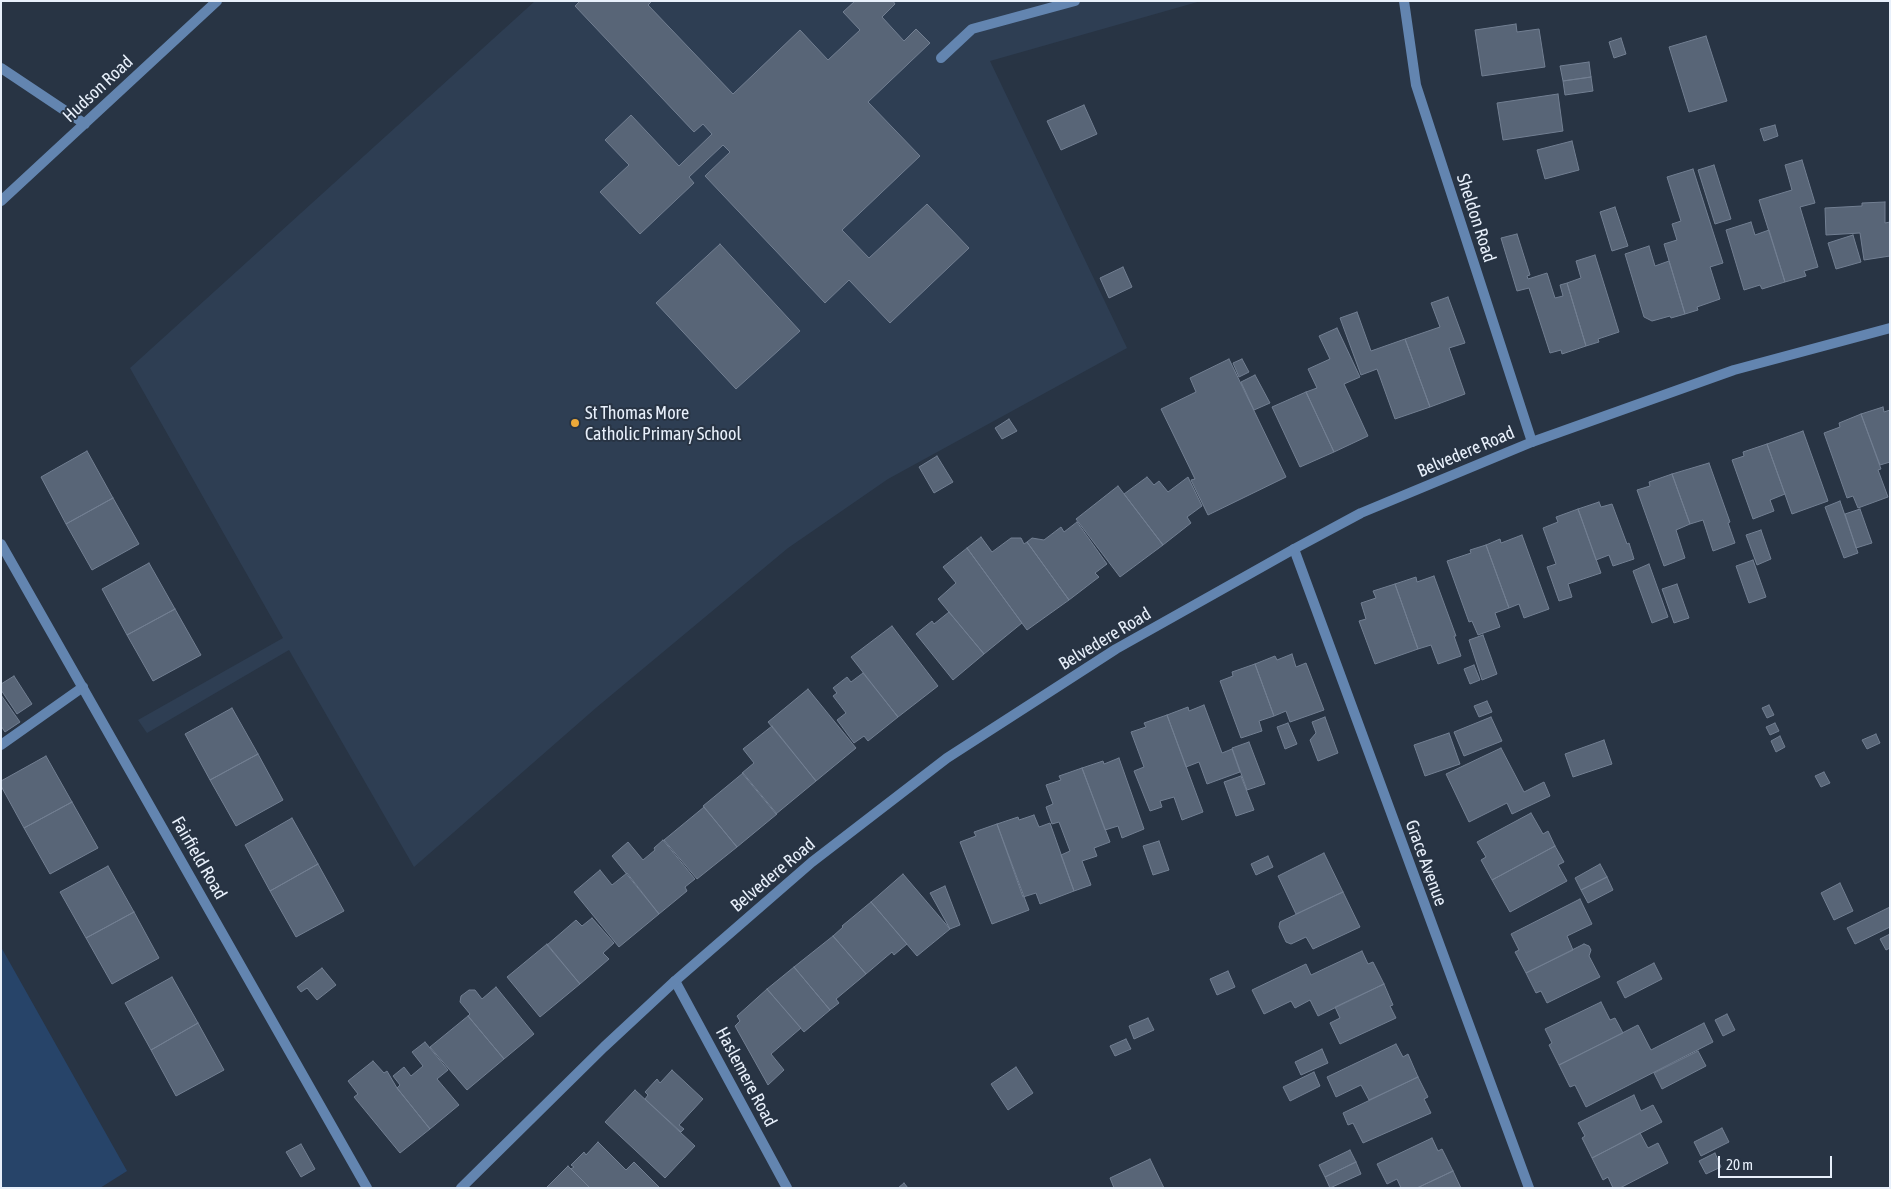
<!DOCTYPE html>
<style>
body{margin:0}
#map{position:relative;width:1891px;height:1189px;overflow:hidden;background:#283444;font-family:"Asap Condensed",sans-serif}
canvas{display:block}
.frame{position:absolute;inset:0;border:2px solid #e8f0fb;pointer-events:none}
.scale{position:absolute;left:1718px;top:1156px;width:114px;height:22px;box-sizing:border-box;border:2px solid #e8f0fb;border-top:0;padding-left:6px;font-size:15px;line-height:18px;white-space:nowrap;color:#e8f0fb;-webkit-text-stroke:4px #283444;paint-order:stroke}
</style>
<div id="map">
<canvas width="1891" height="1189"></canvas>
<div class="frame"></div>
<div class="scale">20 m</div>
</div>
<script>
const ctx = document.querySelector('canvas').getContext('2d');
ctx.lineJoin = 'round';
function fill(path, color) { ctx.fillStyle = color; ctx.fill(path, 'evenodd'); }
const toPath = rows => new Path2D(rows.map(r => 'M' + r).join(''));
function strokePath(path, color, width, dash) { ctx.strokeStyle = color; ctx.lineWidth = width; ctx.lineCap = dash ? 'butt' : 'round'; ctx.setLineDash(dash || []); ctx.stroke(path); }
function label(font, color, halo, rows, align = 'center') {
  ctx.font = font + ' "Asap Condensed",sans-serif'; ctx.lineWidth = 4; ctx.setLineDash([]); ctx.textBaseline = 'middle'; ctx.strokeStyle = halo; ctx.fillStyle = color; for (const [text, x, y, turn = 0] of rows) {
    ctx.save(); ctx.translate(x, y); ctx.rotate((+turn || 0) * Math.PI / 180); ctx.textAlign = isNaN(turn) ? turn : align; if (halo) ctx.strokeText(text, 0, 0); ctx.fillText(text, 0, 0); ctx.restore();
  }
}
const built = toPath([
 [535,1,1201,1,990,61,1127,348,888,479,788,548,597,707,414,867,289,650,147,733,138,720,283,638,130,368]
]);
const green = toPath([
 [1,947,127,1171,100,1188,1,1188]
]);
const building = toPath([
 [580,1,652,1,648,5,733,94,800,30,828,60,860,30,843,12,855,1,893,1,895,4,882,17,904,41,916,29,930,43,868,102,920,156,842,230,869,258,927,204,969,248,890,323,849,280,825,303,705,176,730,152,723,145,689,177,694,183,640,234,600,192,629,165,605,140,631,115,679,166,712,134,703,124,694,132,575,6,580,1],
 [1516,24,1517,32,1539,29,1545,67,1482,76,1475,30,1516,24],
 [1706,36,1727,101,1689,112,1669,47,1706,36],
 [1621,38,1626,54,1614,58,1609,42,1621,38],
 [1589,62,1591,77,1563,81,1560,66,1589,62],
 [1591,77,1593,91,1565,95,1563,81,1591,77],
 [1558,94,1563,131,1503,140,1497,103,1558,94],
 [1084,105,1097,134,1061,150,1047,121,1084,105],
 [1775,125,1778,136,1764,141,1760,129,1775,125],
 [1572,141,1579,170,1545,179,1537,150,1572,141],
 [1802,160,1815,203,1800,207,1818,267,1804,271,1806,276,1785,282,1759,200,1792,190,1785,165,1802,160],
 [1714,165,1731,219,1715,224,1698,170,1714,165],
 [1693,169,1723,263,1710,267,1720,299,1697,307,1698,310,1685,314,1664,244,1677,240,1672,224,1681,221,1667,177,1693,169],
 [1885,202,1885,223,1890,222,1890,256,1864,260,1860,233,1826,235,1825,208,1862,206,1862,203,1885,202],
 [1615,207,1628,246,1612,251,1600,212,1615,207],
 [1751,222,1755,235,1769,230,1785,282,1762,289,1760,285,1744,290,1726,230,1751,222],
 [1517,234,1530,275,1527,276,1528,279,1547,273,1555,298,1563,296,1560,285,1567,283,1586,346,1562,354,1561,350,1550,353,1529,288,1517,291,1501,238,1517,234],
 [1853,235,1861,262,1836,269,1828,243,1853,235],
 [720,244,800,331,736,389,656,303,720,244],
 [1649,246,1655,266,1669,261,1685,314,1671,318,1670,316,1652,321,1644,317,1625,254,1649,246],
 [1595,255,1619,332,1598,339,1599,342,1586,346,1567,283,1581,278,1576,261,1595,255],
 [1123,267,1132,287,1109,298,1100,278,1123,267],
 [1448,297,1465,343,1449,348,1465,394,1430,407,1405,339,1440,327,1431,303,1448,297],
 [1357,312,1371,351,1405,339,1430,407,1395,419,1377,369,1361,375,1340,318,1357,312],
 [1337,328,1360,377,1344,384,1368,436,1334,452,1306,392,1317,388,1308,369,1330,359,1319,336,1337,328],
 [1229,359,1286,477,1208,515,1191,480,1195,479,1161,409,1196,392,1190,378,1229,359],
 [1242,359,1249,372,1239,377,1233,363,1242,359],
 [1255,375,1270,403,1254,410,1241,382,1255,375],
 [1306,392,1334,452,1300,467,1272,407,1306,392],
 [1883,407,1884,412,1890,410,1890,462,1880,465,1861,414,1883,407],
 [1861,414,1881,469,1878,470,1888,497,1858,508,1853,496,1847,498,1824,433,1840,427,1839,423,1861,414],
 [1009,419,1017,431,1002,439,995,428,1009,419],
 [1803,431,1828,501,1792,514,1767,444,1803,431],
 [1767,444,1785,494,1770,500,1774,511,1753,519,1732,460,1744,456,1743,452,1767,444],
 [87,451,113,498,66,524,41,477,87,451],
 [937,456,953,482,934,493,919,467,937,456],
 [1709,463,1730,522,1728,523,1735,543,1713,551,1703,520,1690,524,1672,474,1709,463],
 [1672,474,1690,524,1676,530,1685,558,1664,566,1637,490,1650,486,1649,482,1672,474],
 [1147,477,1154,485,1159,481,1168,492,1188,477,1202,506,1187,517,1191,523,1163,545,1124,494,1147,477],
 [1118,486,1163,545,1120,577,1076,519,1118,486],
 [113,498,139,544,92,570,66,524,113,498],
 [1840,501,1858,553,1844,558,1825,507,1840,501],
 [1599,502,1601,507,1612,504,1627,544,1629,543,1634,559,1613,566,1609,555,1596,560,1578,509,1599,502],
 [1578,509,1601,573,1568,584,1572,597,1559,601,1547,567,1556,564,1543,528,1558,522,1556,517,1578,509],
 [1860,509,1872,543,1856,548,1845,514,1860,509],
 [1077,522,1107,564,1095,573,1099,577,1069,600,1027,542,1032,538,1044,540,1061,527,1064,532,1077,522],
 [1761,530,1771,559,1757,565,1746,535,1761,530],
 [1522,535,1549,609,1524,618,1519,604,1509,608,1486,545,1500,539,1501,543,1522,535],
 [981,537,992,552,1011,538,1021,538,1024,544,1027,542,1069,600,1027,630,967,548,981,537],
 [1486,545,1509,608,1495,613,1500,627,1478,635,1472,621,1469,622,1447,561,1471,553,1470,550,1486,545],
 [967,548,1022,623,984,654,938,599,956,583,943,567,967,548],
 [1753,560,1766,597,1749,603,1736,566,1753,560],
 [149,563,175,609,127,635,102,589,149,563],
 [1649,564,1668,617,1652,623,1633,571,1649,564],
 [1434,576,1456,636,1454,636,1461,656,1438,664,1431,645,1418,649,1395,584,1416,577,1417,582,1434,576],
 [1395,584,1418,649,1375,664,1359,621,1366,619,1361,603,1376,598,1373,591,1395,584],
 [1677,584,1689,618,1674,623,1662,589,1677,584],
 [175,609,201,655,153,681,127,635,175,609],
 [949,612,984,654,953,680,916,634,932,621,934,624,949,612],
 [892,626,938,686,898,717,851,657,892,626],
 [1483,635,1497,674,1482,680,1469,640,1483,635],
 [1292,654,1296,667,1306,663,1324,710,1290,722,1286,711,1274,716,1255,664,1275,656,1277,660,1292,654],
 [1255,664,1274,716,1259,721,1262,731,1241,738,1220,681,1233,676,1232,672,1255,664],
 [1474,665,1480,680,1470,684,1464,669,1474,665],
 [863,673,898,717,868,741,864,736,854,743,837,720,846,713,833,696,837,693,833,688,847,677,851,682,863,673],
 [14,676,32,704,17,714,1,690,1,684,14,676],
 [808,689,856,748,816,781,768,722,808,689],
 [1,695,20,722,5,732,1,726,1,695],
 [1487,701,1492,712,1479,717,1474,706,1487,701],
 [1204,705,1222,753,1232,749,1240,772,1207,784,1199,762,1186,767,1167,715,1188,707,1189,711,1204,705],
 [1769,705,1774,715,1767,718,1762,708,1769,705],
 [232,708,258,754,210,780,185,734,232,708],
 [1167,715,1203,812,1182,820,1174,797,1160,801,1162,807,1150,811,1134,771,1144,767,1131,732,1146,727,1144,723,1167,715],
 [1325,717,1338,753,1318,761,1310,740,1316,733,1312,722,1325,717],
 [1491,717,1502,741,1464,756,1454,732,1491,717],
 [1288,723,1297,744,1285,749,1277,727,1288,723],
 [1775,723,1779,731,1770,735,1766,727,1775,723],
 [772,726,816,781,776,814,742,773,754,763,743,749,772,726],
 [1449,733,1460,764,1425,776,1414,745,1449,733],
 [1876,734,1880,743,1867,749,1862,740,1876,734],
 [1780,736,1785,747,1776,752,1771,741,1780,736],
 [1604,740,1612,764,1573,777,1565,754,1604,740],
 [1249,742,1265,784,1247,790,1232,748,1249,742],
 [1501,748,1524,792,1544,782,1550,796,1512,814,1507,803,1469,822,1446,774,1501,748],
 [258,754,283,800,236,826,210,780,258,754],
 [46,756,72,802,24,828,1,786,1,781,46,756],
 [1119,758,1144,829,1122,838,1118,826,1105,830,1082,768,1103,761,1104,764,1119,758],
 [1082,768,1110,842,1094,848,1097,856,1082,861,1091,885,1074,891,1061,855,1070,851,1059,822,1052,824,1046,807,1053,804,1046,785,1061,780,1059,776,1082,768],
 [1824,772,1830,783,1821,787,1815,776,1824,772],
 [743,773,777,814,737,847,703,806,743,773],
 [1241,776,1254,810,1236,816,1224,782,1241,776],
 [72,802,98,848,50,874,24,828,72,802],
 [704,807,737,847,697,879,664,840,704,807],
 [1531,813,1543,834,1548,831,1555,846,1492,880,1481,860,1486,857,1477,842,1531,813],
 [1034,815,1039,827,1050,823,1074,891,1040,904,1036,893,1023,897,997,824,1018,817,1019,820,1034,815],
 [292,818,318,864,270,891,245,845,292,818],
 [997,824,1029,910,992,924,960,842,976,836,974,832,997,824],
 [663,840,695,879,685,887,687,891,659,914,612,856,628,842,643,860,655,850,654,848,663,840],
 [1159,841,1169,870,1153,875,1143,846,1159,841],
 [1555,846,1564,862,1558,865,1567,881,1510,912,1492,880,1555,846],
 [1324,853,1343,892,1296,914,1278,876,1324,853],
 [1268,856,1273,867,1256,875,1251,864,1268,856],
 [318,864,344,911,296,937,270,891,318,864],
 [1600,864,1607,877,1581,890,1575,878,1600,864],
 [108,866,134,912,86,938,60,892,108,866],
 [600,870,612,885,627,873,659,914,619,947,574,892,600,870],
 [903,874,950,929,917,956,871,902,903,874],
 [1607,877,1613,890,1588,903,1581,890,1607,877],
 [1840,883,1853,911,1834,920,1821,893,1840,883],
 [945,886,960,925,950,929,930,893,945,886],
 [1343,892,1360,927,1313,949,1306,937,1291,944,1286,942,1279,927,1280,922,1343,892],
 [1580,899,1592,924,1567,936,1573,950,1526,973,1515,952,1519,950,1511,934,1580,899],
 [871,902,907,944,894,955,892,952,866,974,833,936,843,927,842,926,871,902],
 [1890,907,1890,927,1855,944,1847,928,1890,907],
 [134,912,159,958,112,984,86,938,134,912],
 [592,918,614,943,603,953,609,959,580,984,547,945,576,920,582,926,592,918],
 [1890,934,1890,948,1886,950,1880,939,1890,934],
 [833,936,866,974,836,999,839,1003,830,1010,794,967,833,936],
 [547,944,580,984,540,1017,507,977,547,944],
 [1584,944,1589,946,1591,950,1589,956,1600,977,1547,1003,1541,991,1536,993,1526,973,1584,944],
 [1362,951,1368,964,1373,962,1384,984,1318,1016,1310,1000,1295,1008,1291,1001,1264,1014,1252,990,1306,964,1311,975,1362,951],
 [1654,963,1662,979,1625,998,1617,982,1654,963],
 [794,967,830,1010,804,1032,767,989,794,967],
 [322,968,336,985,317,1000,307,988,301,992,297,987,322,968],
 [1228,971,1235,987,1217,995,1210,979,1228,971],
 [172,977,198,1023,151,1050,125,1003,172,977],
 [1384,984,1393,1005,1390,1006,1396,1018,1340,1044,1330,1023,1340,1018,1335,1007,1384,984],
 [496,987,534,1034,504,1059,468,1016,470,1014,460,1002,461,996,469,990,475,990,482,999,496,987],
 [767,989,801,1028,771,1054,784,1070,768,1085,735,1026,740,1021,737,1016,767,989],
 [1601,1002,1610,1020,1615,1018,1623,1033,1559,1065,1549,1045,1552,1043,1545,1029,1601,1002],
 [1727,1014,1735,1030,1723,1036,1715,1020,1727,1014],
 [468,1016,504,1059,467,1090,430,1047,468,1016],
 [1148,1018,1154,1030,1134,1039,1129,1026,1148,1018],
 [198,1023,224,1070,176,1096,151,1050,198,1023],
 [1704,1023,1713,1042,1586,1107,1575,1085,1570,1087,1559,1065,1638,1025,1651,1050,1704,1023],
 [1126,1039,1131,1049,1115,1056,1110,1046,1126,1039],
 [425,1042,448,1070,437,1079,459,1105,430,1129,397,1088,400,1085,393,1076,404,1067,411,1076,423,1066,412,1052,425,1042],
 [1396,1044,1403,1057,1408,1054,1418,1077,1369,1100,1361,1085,1336,1097,1327,1077,1396,1044],
 [1322,1049,1328,1063,1301,1075,1295,1062,1322,1049],
 [1698,1051,1706,1066,1662,1089,1654,1073,1698,1051],
 [373,1061,384,1073,387,1071,397,1088,430,1129,400,1153,354,1097,358,1094,348,1081,373,1061],
 [1016,1067,1033,1093,1008,1110,991,1084,1016,1067],
 [672,1070,703,1099,679,1125,684,1129,681,1132,645,1099,648,1095,645,1092,657,1079,660,1083,672,1070],
 [1314,1072,1320,1086,1290,1101,1283,1087,1314,1072],
 [1418,1077,1428,1097,1424,1099,1431,1113,1363,1143,1353,1123,1348,1125,1343,1113,1418,1077],
 [635,1090,695,1146,665,1178,605,1122,635,1090],
 [1634,1095,1641,1111,1653,1105,1662,1122,1592,1158,1582,1138,1585,1136,1578,1123,1634,1095],
 [1722,1128,1729,1142,1701,1156,1694,1142,1722,1128],
 [1640,1133,1648,1148,1658,1143,1668,1163,1620,1188,1613,1188,1608,1177,1603,1180,1592,1158,1640,1133],
 [1432,1138,1438,1151,1442,1149,1453,1171,1417,1188,1401,1188,1397,1179,1387,1184,1377,1164,1432,1138],
 [598,1142,626,1170,634,1162,660,1188,590,1188,571,1169,574,1167,571,1165,584,1152,586,1155,598,1142],
 [301,1144,315,1169,301,1177,286,1152,301,1144],
 [1350,1150,1356,1162,1325,1177,1319,1165,1350,1150],
 [1715,1153,1721,1167,1706,1174,1699,1161,1715,1153],
 [1150,1159,1164,1188,1114,1188,1110,1178,1150,1159],
 [1356,1162,1361,1174,1330,1188,1325,1177,1356,1162],
 [568,1166,590,1188,546,1188,568,1166],
 [1453,1171,1461,1188,1417,1188,1453,1171],
 [904,1183,908,1188,898,1188,904,1183]
]);
const service = toPath([
 [941,58,972,29,1075,1],
 [1,745,83,687]
]);
const minor = toPath([
 [1404,1,1416,85,1532,442],
 [1,68,85,124],
 [1,201,217,1],
 [1,544,367,1188],
 [1294,549,1529,1188],
 [675,981,787,1188]
]);
const tertiary = toPath([
 [461,1188,604,1047,675,981,812,862,947,758,1116,649,1294,549,1361,513,1532,442,1734,370,1890,328]
]);
const markers = [
 [575,423,5,"#eca93a"]
];
const streetNames = [
 ["Hudson Road",98,89,-43],
 ["Sheldon Road",1476,218,72],
 ["Belvedere Road",1466,452,-23],
 ["Belvedere Road",1105,639,-31],
 ["Fairfield Road",199,858,60],
 ["Grace Avenue",1426,863,70],
 ["Belvedere Road",773,875,-40],
 ["Haslemere Road",746,1077,62]
];
const poiNames = [
 ["St Thomas More",585,413],
 ["Catholic Primary School",585,434]
];
fill(built, '#2e3e53');
fill(green, '#274469');
fill(building, '#586577');
strokePath(building, '#727f92', 1);
strokePath(service, '#6385b0', 10);
strokePath(minor, '#6385b0', 10);
strokePath(tertiary, '#6385b0', 10);
for (const [x, y, r, color] of markers) { const dot = new Path2D(); dot.arc(x, y, r, 0, 2 * Math.PI); ctx.fillStyle = color; ctx.fill(dot); strokePath(dot, '#283444', 2); }
label('18px', '#e8f0fb', '#283444', streetNames);
label('18px', '#e8f0fb', '#283444', poiNames, 'left');
</script>
